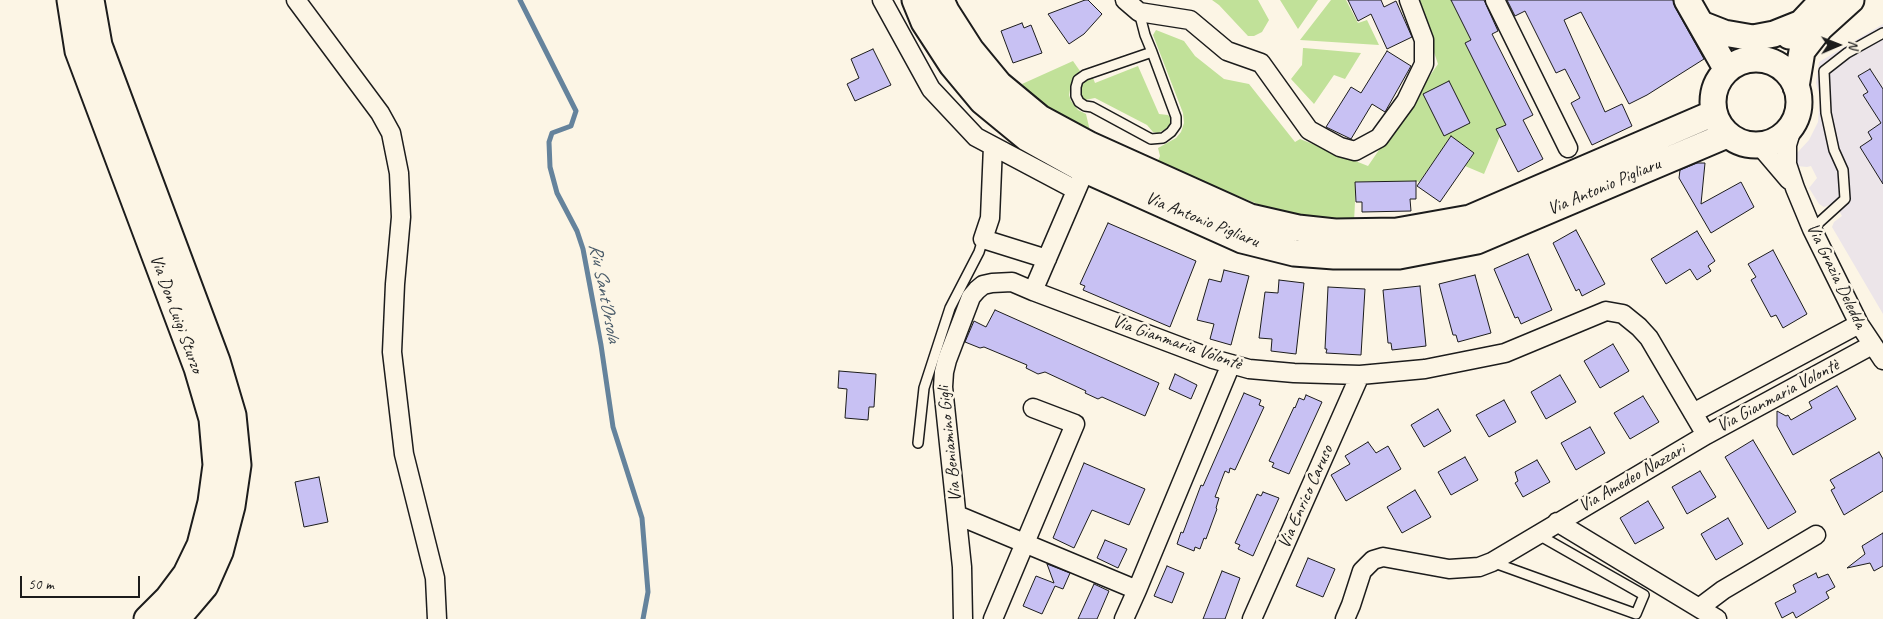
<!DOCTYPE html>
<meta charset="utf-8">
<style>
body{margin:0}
#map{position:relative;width:1883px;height:619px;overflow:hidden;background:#fcf5e5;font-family:Caveat,sans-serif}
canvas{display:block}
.north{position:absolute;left:1813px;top:20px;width:50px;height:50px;-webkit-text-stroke:4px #fcf5e5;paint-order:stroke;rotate:89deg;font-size:14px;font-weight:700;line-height:20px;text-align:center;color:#1c1c1c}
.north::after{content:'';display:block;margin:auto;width:18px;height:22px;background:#1c1c1c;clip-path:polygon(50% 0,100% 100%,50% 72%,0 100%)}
.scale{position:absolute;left:20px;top:576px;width:120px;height:22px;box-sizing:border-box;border:2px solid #1c1c1c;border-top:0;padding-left:6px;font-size:15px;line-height:18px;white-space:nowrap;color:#1c1c1c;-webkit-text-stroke:4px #fcf5e5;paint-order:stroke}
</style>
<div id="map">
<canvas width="1883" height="619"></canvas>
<div class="north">N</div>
<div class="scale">50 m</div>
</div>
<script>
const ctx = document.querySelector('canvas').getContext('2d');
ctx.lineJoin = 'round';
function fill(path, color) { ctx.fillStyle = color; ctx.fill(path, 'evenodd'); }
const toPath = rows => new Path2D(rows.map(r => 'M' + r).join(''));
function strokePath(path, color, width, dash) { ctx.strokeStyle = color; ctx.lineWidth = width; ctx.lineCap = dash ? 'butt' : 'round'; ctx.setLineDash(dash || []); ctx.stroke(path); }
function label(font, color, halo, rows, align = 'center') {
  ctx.font = font + ' Caveat,sans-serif'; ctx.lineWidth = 5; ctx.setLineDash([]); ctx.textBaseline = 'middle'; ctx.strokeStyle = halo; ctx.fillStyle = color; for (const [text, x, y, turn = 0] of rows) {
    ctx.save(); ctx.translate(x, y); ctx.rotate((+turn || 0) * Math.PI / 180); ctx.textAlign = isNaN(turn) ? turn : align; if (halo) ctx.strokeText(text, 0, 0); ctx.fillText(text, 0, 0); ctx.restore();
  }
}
const built = toPath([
 [1883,24,1883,314,1832,227,1834,222,1842,216,1835,203,1824,207,1819,204,1809,188,1817,178,1811,166,1807,167,1797,166,1797,153,1809,140,1818,122,1820,96,1816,83,1819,62]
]);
const green = toPath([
 [1212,0,1258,0,1269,20,1262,32,1254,36,1248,36,1219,5],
 [1280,0,1318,0,1298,29],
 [1331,0,1346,0,1358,23,1367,20,1379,45,1300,40],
 [1416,0,1451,0,1471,40,1465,43,1506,125,1497,129,1500,136,1484,174,1465,166,1474,153,1460,143,1448,141,1419,182,1416,181,1356,182,1354,222,1320,218,1265,207,1157,163,1160,156,1158,148,1176,138,1181,132,1184,123,1183,113,1153,35,1156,30,1184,41,1195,56,1224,79,1249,84,1295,142,1300,139,1368,166,1438,64],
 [1303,48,1304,48,1361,53,1345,79,1334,75,1314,104,1291,79,1302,65],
 [1073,61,1080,71,1072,79,1069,95,1071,101,1078,110,1086,114,1090,131,1059,115,1031,95,1022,84],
 [1138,66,1159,114,1168,115,1172,119,1171,126,1158,133,1153,132,1147,125,1095,98,1085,100,1081,96,1081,85,1087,79,1093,78,1095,83]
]);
const stream = toPath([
 [520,0,576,111,571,126,552,133,549,142,550,167,557,193,577,231,583,249,601,345,613,427,642,518,648,592,643,619]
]);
const building = toPath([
 [1085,0,1088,0,1102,14,1084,34,1069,44,1048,14,1085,0],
 [1348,0,1381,0,1384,7,1396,1,1412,37,1387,49,1371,14,1358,21,1348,0],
 [1451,0,1484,0,1498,31,1492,34,1533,115,1523,120,1543,159,1518,172,1496,129,1506,125,1465,43,1471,40,1451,0],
 [1507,0,1673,0,1675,7,1704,59,1647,95,1629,104,1581,12,1564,20,1605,112,1622,104,1632,126,1592,145,1571,103,1580,98,1565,69,1556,73,1525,11,1515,16,1507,0],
 [1022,23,1024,28,1031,25,1042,53,1013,63,1001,31,1022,23],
 [873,49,891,85,855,101,847,84,859,78,851,59,873,49],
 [1387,51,1411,66,1385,112,1372,104,1351,139,1326,127,1351,87,1361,93,1387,51],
 [1870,69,1883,89,1883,184,1860,147,1872,139,1868,132,1881,123,1863,95,1868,92,1858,76,1870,69],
 [1449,81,1470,123,1444,136,1423,94,1449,81],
 [1451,136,1474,153,1440,202,1417,186,1451,136],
 [1697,163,1705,163,1701,204,1741,182,1754,207,1711,233,1679,178,1680,170,1697,163],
 [1416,181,1416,199,1410,199,1411,211,1362,212,1362,202,1356,202,1355,182,1416,181],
 [1108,223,1196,261,1170,327,1083,290,1085,286,1080,284,1108,223],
 [1576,230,1605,284,1582,296,1579,289,1576,291,1553,243,1576,230],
 [1697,231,1715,261,1708,266,1711,271,1697,280,1690,269,1666,284,1651,259,1697,231],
 [1773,250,1807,314,1783,328,1776,315,1771,317,1751,280,1756,277,1748,264,1773,250],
 [1528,254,1552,310,1521,324,1518,317,1515,318,1494,269,1528,254],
 [1224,270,1249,276,1231,345,1210,339,1214,324,1197,320,1209,279,1221,282,1224,270],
 [1475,275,1491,333,1458,342,1456,335,1453,335,1439,284,1475,275],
 [1279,280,1304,283,1296,354,1271,351,1272,339,1259,338,1265,292,1278,293,1279,280],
 [1420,286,1426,346,1392,350,1391,343,1388,343,1383,290,1420,286],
 [1328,287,1365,289,1361,355,1326,353,1327,349,1325,349,1328,287],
 [995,310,1159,383,1145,416,1102,397,1098,399,1085,393,1086,391,1045,372,1038,374,1026,368,1027,365,984,347,980,348,965,342,974,321,986,327,995,310],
 [1613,344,1629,371,1600,388,1584,361,1613,344],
 [839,371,876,374,874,407,869,407,868,420,845,418,847,389,838,388,839,371],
 [1175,374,1197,385,1191,399,1169,389,1175,374],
 [1560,375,1576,402,1546,419,1531,392,1560,375],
 [1837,386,1856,419,1793,455,1777,426,1777,411,1786,416,1788,415,1791,420,1812,408,1809,402,1837,386],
 [1244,393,1261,400,1259,405,1264,407,1235,470,1230,468,1229,473,1225,471,1215,497,1219,498,1216,508,1217,509,1206,539,1204,538,1200,549,1195,547,1194,551,1177,544,1181,532,1183,533,1201,485,1203,486,1244,393],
 [1306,395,1322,402,1289,474,1272,467,1274,463,1269,461,1294,407,1295,408,1299,398,1304,400,1306,395],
 [1643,396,1659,422,1630,439,1614,413,1643,396],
 [1504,400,1516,422,1489,437,1476,415,1504,400],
 [1438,409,1451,431,1424,447,1411,425,1438,409],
 [1590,427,1605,453,1576,470,1561,443,1590,427],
 [1753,440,1796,512,1768,529,1725,457,1753,440],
 [1368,442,1376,453,1388,446,1401,469,1346,501,1331,475,1350,464,1345,456,1368,442],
 [1879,452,1883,459,1883,491,1844,515,1831,490,1835,488,1830,480,1879,452],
 [1465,457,1478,480,1451,495,1438,472,1465,457],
 [1537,460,1550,482,1523,497,1515,483,1518,481,1515,472,1537,460],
 [1084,463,1145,489,1129,525,1092,510,1074,548,1053,538,1084,463],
 [1700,471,1716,497,1687,514,1672,487,1700,471],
 [319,477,328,522,304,527,295,482,319,477],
 [1415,490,1431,517,1402,533,1387,507,1415,490],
 [1263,492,1279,498,1253,556,1238,549,1240,545,1235,543,1257,494,1261,496,1263,492],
 [1648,501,1664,528,1635,544,1620,518,1648,501],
 [1728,518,1743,544,1716,560,1701,534,1728,518],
 [1883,533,1883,566,1874,571,1870,563,1847,568,1865,554,1862,546,1883,533],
 [1105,540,1127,549,1118,568,1097,558,1105,540],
 [1308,558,1335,569,1323,597,1296,586,1308,558],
 [1047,564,1070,573,1063,589,1055,586,1042,614,1023,606,1036,576,1054,583,1047,564],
 [1167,566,1184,573,1172,603,1154,596,1167,566],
 [1222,571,1240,578,1225,619,1203,619,1222,571],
 [1816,573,1818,578,1828,574,1835,587,1826,592,1829,598,1796,618,1793,612,1782,618,1775,603,1796,592,1793,585,1816,573],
 [1094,584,1109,591,1097,619,1078,619,1094,584]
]);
const lane = toPath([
 [1139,12,1145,35,1152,52,1176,117,1176,125,1171,132,1163,138,1151,139,1092,107,1085,106,1079,102,1076,96,1076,87,1078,80,1085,75,1152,52],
 [1812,229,1845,199,1843,170,1834,150,1826,113,1824,71,1847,53,1883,33],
 [918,443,924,388,950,308,979,252,983,239],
 [1492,562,1636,614,1644,595,1537,534]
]);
const street = toPath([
 [296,0,380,113,391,133,399,173,401,217,395,284,392,352,404,454,435,578,437,619],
 [882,0,931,89,976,137,1076,190],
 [1125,0,1139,12,1190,20,1227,51,1261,63,1309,130,1340,147,1355,151,1379,138,1406,101,1424,64,1424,40,1409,0],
 [1495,0,1568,148],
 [1793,125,1787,145,1787,164,1795,188,1812,229,1859,324,1883,360],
 [993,146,990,218,983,239,1047,259],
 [1760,146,1789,180],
 [1085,170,1033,291,1213,359,1249,369,1294,373,1360,375,1425,369,1505,353,1606,311,1623,314,1639,327,1649,338,1706,435],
 [1693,413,1859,324],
 [957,515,1137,590,1231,364],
 [1557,522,1699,608,1723,590,1816,535],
 [1699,608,1717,619],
 [963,619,962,567,943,387,944,372,947,360,971,297,977,290,983,285,992,283,1012,282,1033,291],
 [993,619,1075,424,1033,408],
 [1124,619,1137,590],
 [1252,619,1360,375],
 [1345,619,1351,605,1362,571,1373,560,1383,557,1449,569,1479,567,1492,562,1706,435,1872,345]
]);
const secondary = toPath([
 [70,0,78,51,197,368,212,419,216,465,211,502,200,545,186,574,168,598,147,619],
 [91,0,99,45,217,361,233,415,238,465,232,506,220,552,205,586,177,619],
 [915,0,924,22,952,65,982,101,1027,138,1079,167,1242,240,1294,253,1334,256,1399,256,1477,241,1727,135],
 [941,0,946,11,971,50,999,84,1040,118,1090,145,1250,217,1298,228,1335,232,1397,231,1470,218,1714,113],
 [1687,0,1727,70],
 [1701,24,1724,33,1753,38,1774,34,1799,24],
 [1789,36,1823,0],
 '1713 102a43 43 0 1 1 86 0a43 43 0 1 1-86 0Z',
 [1796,87,1802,51,1820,28,1851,0]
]);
const streetNames = [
 ["Via Antonio Pigliaru",1604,187,-23],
 ["Via Antonio Pigliaru",1202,220,22],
 ["Via Grazia Deledda",1836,276,64],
 ["Via Don Luigi Sturzo",176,314,70],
 ["Via Gianmaria Volontè",1177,343,19],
 ["Via Gianmaria Volontè",1778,396,-28],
 ["Via Beniamino Gigli",950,444,-96],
 ["Via Amedeo Nazzari",1632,478,-30],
 ["Via Enrico Caruso",1306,497,-66]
];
const waterNames = [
 ["Riu Sant'Orsola",604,293,79]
];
fill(built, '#ece5e9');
fill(green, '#c1e199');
strokePath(stream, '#65839c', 5);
fill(building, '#c8c1f3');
strokePath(building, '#1c1c1c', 1);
strokePath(lane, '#1c1c1c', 12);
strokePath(street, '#1c1c1c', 21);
strokePath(secondary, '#1c1c1c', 29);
strokePath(lane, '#fcf5e5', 9);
strokePath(street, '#fcf5e5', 18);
strokePath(secondary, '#fcf5e5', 25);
label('18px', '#1c1c1c', '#fcf5e5', streetNames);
label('italic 19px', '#465867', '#fcf5e5', waterNames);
</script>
